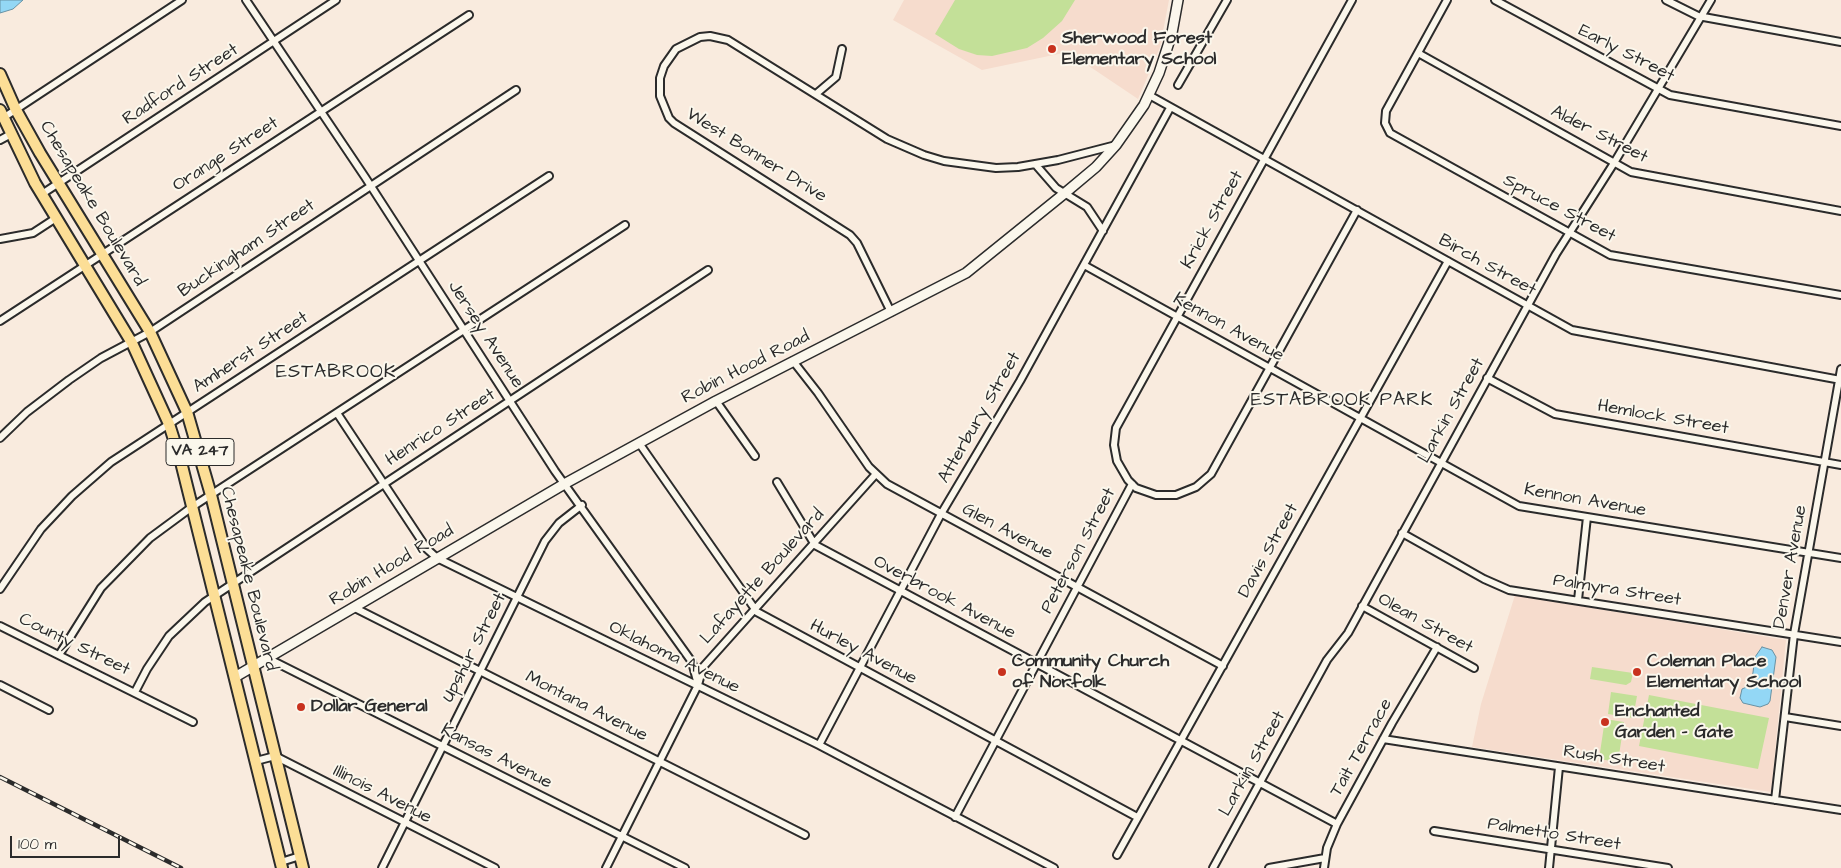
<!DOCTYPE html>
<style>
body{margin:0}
#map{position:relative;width:1841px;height:868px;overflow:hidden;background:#f9ebde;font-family:"Architects Daughter",sans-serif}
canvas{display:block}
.scale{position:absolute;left:10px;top:836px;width:110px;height:22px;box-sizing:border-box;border:2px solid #2b2b2b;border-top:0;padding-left:6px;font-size:15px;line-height:18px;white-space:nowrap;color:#2b2b2b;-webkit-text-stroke:4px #fbf7ec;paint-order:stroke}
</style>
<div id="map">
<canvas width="1841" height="868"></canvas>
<div class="scale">100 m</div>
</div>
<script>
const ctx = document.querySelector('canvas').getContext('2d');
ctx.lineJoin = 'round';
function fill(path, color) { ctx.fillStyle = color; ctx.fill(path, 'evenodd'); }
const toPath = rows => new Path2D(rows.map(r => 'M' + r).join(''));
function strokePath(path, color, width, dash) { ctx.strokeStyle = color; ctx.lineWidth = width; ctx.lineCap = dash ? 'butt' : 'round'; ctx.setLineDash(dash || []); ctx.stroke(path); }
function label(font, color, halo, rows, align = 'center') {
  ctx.font = font + ' "Architects Daughter",sans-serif'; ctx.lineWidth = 4; ctx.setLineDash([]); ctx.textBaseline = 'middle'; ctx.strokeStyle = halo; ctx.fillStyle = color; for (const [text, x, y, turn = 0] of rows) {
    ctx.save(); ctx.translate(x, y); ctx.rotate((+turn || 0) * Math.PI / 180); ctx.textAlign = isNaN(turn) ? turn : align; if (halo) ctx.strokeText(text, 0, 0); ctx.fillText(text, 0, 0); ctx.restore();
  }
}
const built = toPath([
 [904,0,1169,0,1160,47,1138,99,1068,52,982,70,893,20],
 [1515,595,1786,640,1771,792,1472,747,1481,704]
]);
const green = toPath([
 [955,0,1075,0,1062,21,1043,38,1027,48,992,56,977,55,959,49,935,34],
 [1592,667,1633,673,1631,682,1626,685,1590,679],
 [1611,692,1637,696,1633,718,1608,714],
 [1649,695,1769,718,1758,769,1639,746],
 [1605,719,1624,722,1618,762,1599,759]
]);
const water = toPath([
 [0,0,23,0,13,9,0,13,0,0],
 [1762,647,1772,650,1776,657,1770,701,1768,704,1760,707,1743,703,1740,698,1742,689,1749,686,1752,680,1755,657,1762,647]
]);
const street = toPath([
 [246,0,365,177,555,471,692,662,698,685],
 [1352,0,1116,428,1114,445,1117,461,1128,480,1136,488,1156,495,1176,495,1196,487,1211,474,1357,210],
 [1447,0,1386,111,1385,123,1390,133,1610,255,1841,295],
 [1495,0,1670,95,1841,126],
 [1666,0,1698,16,1841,42],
 [1418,53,1631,172,1841,211],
 [1178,85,1227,0],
 [816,94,836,77,842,49],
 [1149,95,1572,330,1841,380],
 [3,118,182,0],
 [0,140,11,134],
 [1036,165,1056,188,1087,207,1103,231],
 [42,194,336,0],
 [0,239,33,233,56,218],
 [1084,265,1519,506,1841,558],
 [891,312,857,243,850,235,674,123,669,118,660,96,660,78,664,66,676,49,700,37,710,36,728,40,887,139,924,155,944,161,996,168,1018,167,1058,160,1116,145],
 [0,321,469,15],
 [793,361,818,393,869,467,887,484,1223,666],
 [1487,378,1555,414,1841,465],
 [716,401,755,456],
 [337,413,427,549,437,558,819,745,1054,868],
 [0,438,27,412,69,380,101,358,150,332,516,90],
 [639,443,757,612,1137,817],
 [777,482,815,545,1337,824],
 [1402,533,1484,579,1509,590,1841,642],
 [0,589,41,529,72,496,111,462,549,176],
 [1578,600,1587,517],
 [1362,606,1474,668],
 [353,607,805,835],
 [0,626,193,722],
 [59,655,101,588,150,538,192,507,625,225],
 [267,658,685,868],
 [0,685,49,710],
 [135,692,147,669,169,636,205,602,708,270],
 [1785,717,1841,726],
 [1383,739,1841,810],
 [819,745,941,514,1020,381,1170,108],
 [256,761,275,756,495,868],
 [1775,800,1794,634,1841,369],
 [955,817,1132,484],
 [1434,831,1668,868],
 [1117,855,1448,261],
 [281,862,300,856],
 [382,868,545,541,559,523,582,505],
 [606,868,698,685,703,667,875,475],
 [1213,868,1327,660,1348,633,1556,254,1614,163,1711,0],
 [1269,868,1325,858],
 [1324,868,1327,848,1337,824,1392,723,1437,647],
 [1549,868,1559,767]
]);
const secondary = toPath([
 [235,677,566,483,716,401,966,273,1065,193,1096,167,1116,145,1144,105,1159,73,1172,33,1178,0]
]);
const primary = toPath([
 [0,74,16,110,40,153,150,332,187,412,211,495,303,868],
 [0,110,35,183,132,343,169,424,181,462,282,868]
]);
const rail = toPath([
 [0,777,181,868]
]);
const markers = [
 [1052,49,5,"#c8321e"],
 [1002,672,5,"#c8321e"],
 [1637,672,5,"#c8321e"],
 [301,707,5,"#c8321e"],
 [1605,722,5,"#c8321e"]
];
const shields = [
 [200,452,68]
];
const shieldNames = [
 ["VA 247",200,452]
];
const poiNames = [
 ["Sherwood Forest",1062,39],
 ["Elementary School",1062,60],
 ["Community Church",1012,662],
 ["of Norfolk",1012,683],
 ["Coleman Place",1647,662],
 ["Elementary School",1647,683],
 ["Dollar General",311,707],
 ["Enchanted",1615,712],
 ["Garden - Gate",1615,733]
];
const streetNames = [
 ["Early Street",1626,54,27],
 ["Radford Street",181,85,-33],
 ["Alder Street",1599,135,27],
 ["Orange Street",226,155,-33],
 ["West Bonner Drive",756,156,32],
 ["Chesapeake Boulevard",92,204,59],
 ["Spruce Street",1559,209,28],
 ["Krick Street",1213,220,-61],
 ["Buckingham Street",247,249,-34],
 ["Birch Street",1487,266,29],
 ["Kennon Avenue",1228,328,29],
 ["Jersey Avenue",485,335,57],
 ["Amherst Street",251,353,-33],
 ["Robin Hood Road",746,368,-27],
 ["Larkin Street",1452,411,-61],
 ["Atterbury Street",980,418,-60],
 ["Hemlock Street",1663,418,10],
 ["Henrico Street",441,428,-33],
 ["Kennon Avenue",1585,501,10],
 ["Glen Avenue",1007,532,28],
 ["Peterson Street",1079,551,-62],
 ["Davis Street",1269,551,-61],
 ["Robin Hood Road",392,566,-31],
 ["Denver Avenue",1791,567,-80],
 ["Lafayette Boulevard",763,577,-48],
 ["Chesapeake Boulevard",248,579,76],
 ["Palmyra Street",1617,591,9],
 ["Overbrook Avenue",944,598,28],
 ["Olean Street",1425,624,29],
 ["County Street",74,645,26],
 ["Upshur Street",475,648,-63],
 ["Hurley Avenue",863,653,28],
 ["Oklahoma Avenue",674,658,26],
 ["Montana Avenue",586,707,27],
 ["Tait Terrace",1362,748,-61],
 ["Kansas Avenue",496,757,27],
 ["Rush Street",1614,760,9],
 ["Larkin Street",1253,764,-61],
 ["Illinois Avenue",382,795,27],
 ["Palmetto Street",1554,835,9]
];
const neighbourhoodNames = [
 ["ESTABROOK",336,373],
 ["ESTABROOK PARK",1342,401]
];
fill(built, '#f6dccd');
fill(green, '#c3e098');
fill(water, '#93d7f5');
strokePath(water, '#6992a4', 1);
strokePath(street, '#2b2b2b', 10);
strokePath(secondary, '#2b2b2b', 12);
strokePath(primary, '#2b2b2b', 14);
strokePath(street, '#fbf7ec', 6);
strokePath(secondary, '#fbf7ec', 9);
strokePath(primary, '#fcde96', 10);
strokePath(rail, '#2b2b2b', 4.5);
strokePath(rail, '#fbf7ec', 2.5, [8]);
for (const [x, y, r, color] of markers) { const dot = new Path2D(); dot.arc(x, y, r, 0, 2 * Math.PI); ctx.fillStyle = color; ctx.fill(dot); strokePath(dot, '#fbf7ec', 2); }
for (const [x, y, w] of shields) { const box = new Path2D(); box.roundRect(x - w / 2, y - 13.5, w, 27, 4); ctx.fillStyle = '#fbf7ec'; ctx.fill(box); strokePath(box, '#2b2b2b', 1); }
label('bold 16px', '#2b2b2b', null, shieldNames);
label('bold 18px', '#2b2b2b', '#fbf7ec', poiNames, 'left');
label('18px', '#2b2b2b', '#fbf7ec', streetNames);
ctx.letterSpacing = '1px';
label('19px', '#2b2b2b', '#fbf7ec', neighbourhoodNames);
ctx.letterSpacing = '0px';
</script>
